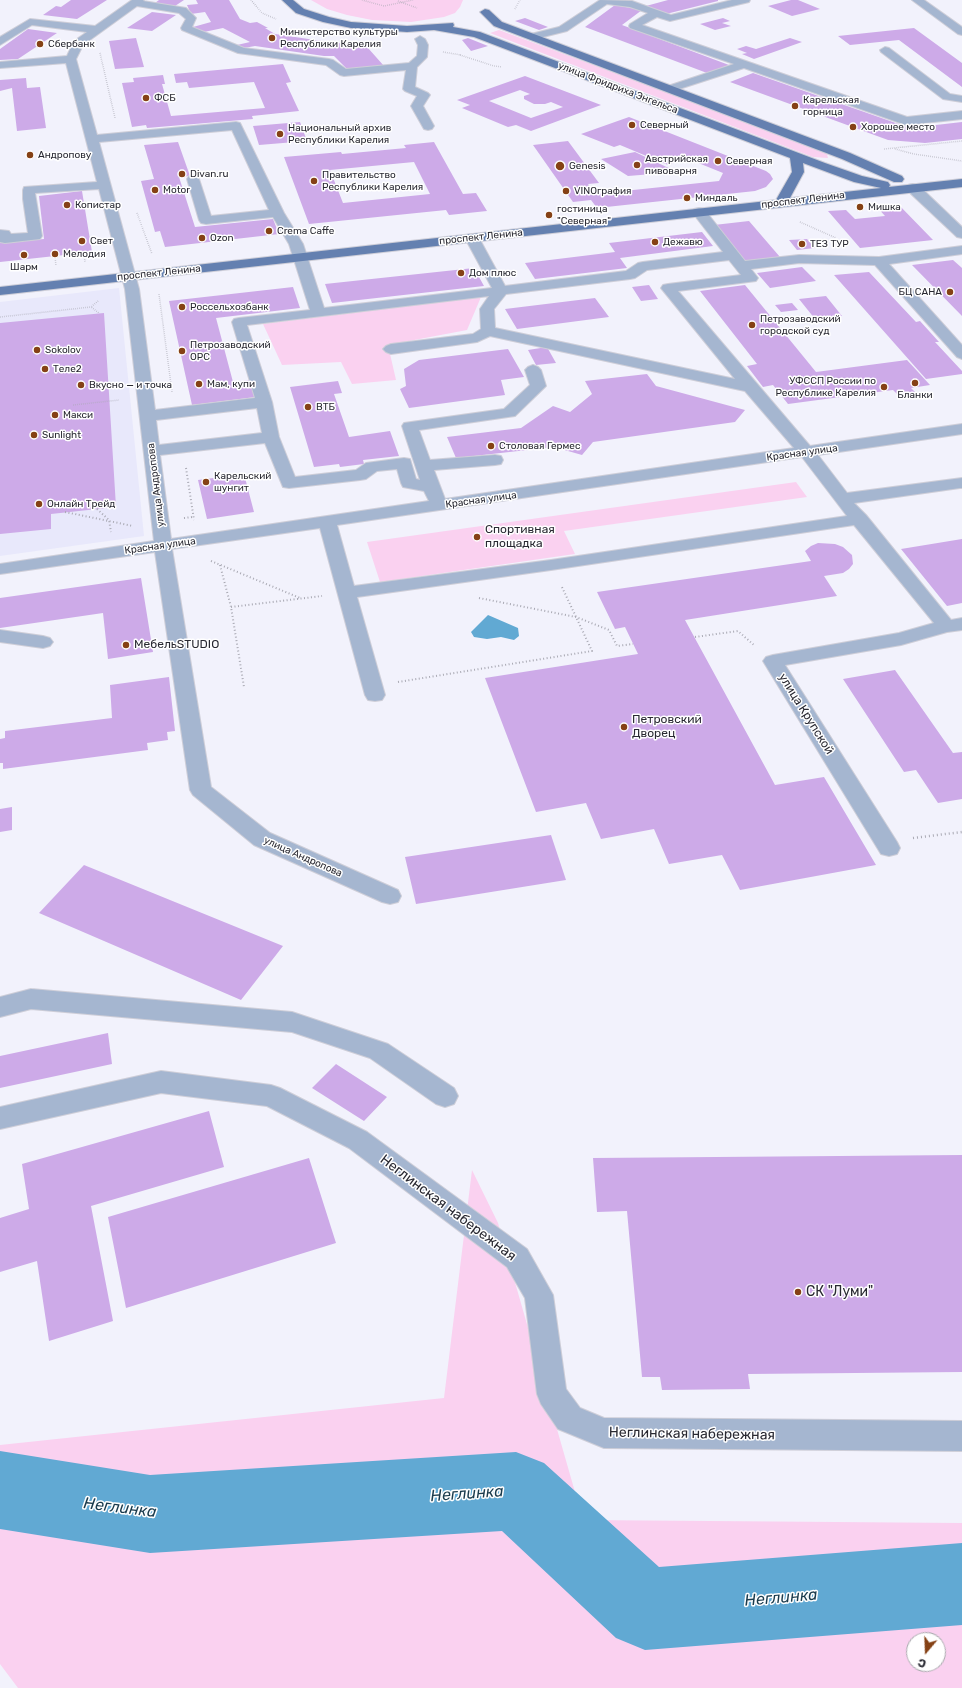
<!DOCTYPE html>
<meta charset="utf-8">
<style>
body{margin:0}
#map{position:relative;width:962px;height:1688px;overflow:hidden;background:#f2f2fc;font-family:Rubik,sans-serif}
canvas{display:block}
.north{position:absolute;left:906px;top:1632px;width:40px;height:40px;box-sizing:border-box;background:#fff;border:1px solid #a9a9ad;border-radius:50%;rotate:199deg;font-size:11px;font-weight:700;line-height:16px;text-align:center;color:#292932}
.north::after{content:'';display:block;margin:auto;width:14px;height:18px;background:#854115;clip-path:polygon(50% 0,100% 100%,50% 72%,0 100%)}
</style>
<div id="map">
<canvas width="962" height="1688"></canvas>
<div class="north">С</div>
</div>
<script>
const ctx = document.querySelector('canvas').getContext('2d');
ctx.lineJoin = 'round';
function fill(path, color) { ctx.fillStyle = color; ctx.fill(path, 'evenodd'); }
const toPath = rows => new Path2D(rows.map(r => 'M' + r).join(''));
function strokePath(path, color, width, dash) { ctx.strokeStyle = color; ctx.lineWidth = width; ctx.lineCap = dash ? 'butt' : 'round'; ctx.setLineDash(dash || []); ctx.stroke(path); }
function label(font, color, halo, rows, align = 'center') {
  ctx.font = font + ' Rubik,sans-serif'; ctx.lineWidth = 3; ctx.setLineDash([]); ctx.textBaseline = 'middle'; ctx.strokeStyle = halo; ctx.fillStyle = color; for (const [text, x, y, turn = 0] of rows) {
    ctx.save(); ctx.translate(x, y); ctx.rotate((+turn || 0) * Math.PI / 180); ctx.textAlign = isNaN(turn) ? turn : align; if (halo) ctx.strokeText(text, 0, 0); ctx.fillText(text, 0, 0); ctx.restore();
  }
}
const built = toPath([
 [119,288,144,536,0,556,0,302]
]);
const green = toPath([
 [311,0,463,0,460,7,455,13,444,17,411,22,372,20,347,15,327,9],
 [499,30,826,151,828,158,813,157,490,33],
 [481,297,467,330,388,345,396,380,352,384,341,362,282,365,263,324],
 [796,482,807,497,564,531,575,554,380,582,367,542],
 [472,1170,498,1223,583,1520,962,1523,962,1688,18,1688,0,1664,0,1445,444,1398],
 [914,1640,938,1640,938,1664,914,1664]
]);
const water = toPath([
 [488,615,518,628,519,636,514,640,501,637,487,639,474,637,471,632]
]);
const river = toPath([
 [0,1451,150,1475,516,1452,544,1463,659,1567,962,1543,962,1625,645,1650,616,1638,502,1531,150,1553,0,1529,0,1451]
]);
const building = toPath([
 [71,0,107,0,77,19,43,15,56,6,61,7],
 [159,0,184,0,175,6,155,3],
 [196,0,229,0,240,19,250,23,257,22,268,28,265,28,275,34,335,43,361,44,368,48,384,66,350,72,334,56,324,56,255,46,244,48,237,45,250,42,223,28,204,32,193,27,211,22,205,12,191,14,187,5,198,4],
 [668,0,718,0,718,1,666,14,646,6],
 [791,0,798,0,820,9,792,16,768,6],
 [615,5,642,10,622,25,729,65,707,73,585,27],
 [152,12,176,15,152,31,127,28],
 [525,18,548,27,539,30,515,21],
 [723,18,730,21,722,23,731,26,715,30,700,24],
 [914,28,962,63,962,87,899,40,850,45,838,36],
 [28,29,57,33,18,59,0,60,0,49],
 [136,38,144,67,115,69,109,41],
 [468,38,488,46,471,51,462,40],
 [790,38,802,42,754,59,742,54,747,53,737,49,746,46,756,49],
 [283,64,291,82,286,83,299,111,252,116,253,119,147,128,146,125,132,127,122,83,134,82,133,78,163,75,165,84,162,84,171,116,265,108,254,82,189,88,187,82,176,83,174,74],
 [753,73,910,128,962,122,962,139,925,143,888,140,730,82],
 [525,76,601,105,531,131,516,125,508,127,462,108,470,105,457,100],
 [520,90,530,94,524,96,524,99,534,104,545,104,551,102,563,107,531,118,489,101],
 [26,78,27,88,40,87,46,128,17,131,12,88,0,91,0,80],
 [629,117,766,171,770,174,773,179,766,187,755,191,597,208,591,200,573,202,533,145,568,141,599,183,588,184,595,194,719,181,723,173,686,158,668,165,620,145,614,147,581,134],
 [300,122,307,141,259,145,253,126],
 [178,142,190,176,179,177,195,227,273,219,279,234,165,247,160,231,155,232,141,181,154,179,144,145],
 [434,142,463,194,476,193,487,211,449,215,446,210,309,224,284,157,341,152,342,154,406,148,404,145],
 [414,162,430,194,343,203,330,170],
 [635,152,677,172,628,176,601,159],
 [82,191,92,252,0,262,0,243,44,239,39,196],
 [898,204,933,240,860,248,828,211,846,210,855,219,885,216,876,206],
 [749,221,780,257,744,261,714,225],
 [702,232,713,246,620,258,627,268,535,279,525,263,615,252,609,243],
 [807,239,815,248,797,250,789,240],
 [953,260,962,268,962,316,912,265],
 [802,267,816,281,770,288,757,273],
 [474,268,484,286,332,303,325,284],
 [869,272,916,322,920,321,939,342,935,342,962,371,962,374,926,379,834,275],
 [649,285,658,299,641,301,632,287],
 [745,285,816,372,907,360,930,385,911,388,915,392,897,394,893,390,788,404,773,385,763,387,747,366,757,364,700,291],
 [293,287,300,308,216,318,233,382,251,380,256,397,192,405,169,301],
 [826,296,842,316,815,319,799,299],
 [595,298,609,317,517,329,505,309],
 [792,303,798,310,781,312,775,305],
 [104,313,116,507,51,514,51,529,0,534,0,323],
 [547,347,556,363,536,365,528,350],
 [508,349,524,377,501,380,505,395,409,408,400,389,406,386,404,369,419,360],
 [647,374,656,386,745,410,735,422,593,442,582,455,554,447,456,458,447,437,521,428,553,406,570,412,592,394,585,381],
 [338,381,342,393,334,394,349,437,390,431,399,456,363,460,364,464,340,467,339,464,314,467,290,387],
 [244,474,254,512,207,519,198,480],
 [962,539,962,603,947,606,901,549],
 [818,543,835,544,843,547,852,555,853,564,849,569,843,573,824,576,837,596,685,620,775,785,824,777,876,865,740,890,722,855,669,864,654,829,601,839,586,803,536,812,485,678,638,654,625,627,615,629,597,592,811,561,805,551,811,546],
 [141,578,153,652,108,659,103,613,0,628,0,598],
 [895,670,953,753,962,752,962,799,938,803,916,770,904,772,843,679],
 [169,677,175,731,167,732,168,740,147,743,148,750,3,769,3,763,0,763,0,739,5,738,5,731,112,718,110,685],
 [12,807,12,830,0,832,0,809],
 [551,835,566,880,416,904,405,857],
 [84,865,283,946,241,1000,39,913],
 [108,1033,112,1064,0,1088,0,1056],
 [336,1064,387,1097,364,1121,312,1088],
 [209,1111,224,1167,91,1206,113,1321,49,1341,37,1261,0,1272,0,1218,29,1209,22,1164],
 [962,1155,962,1372,748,1374,750,1389,662,1390,660,1377,642,1377,627,1211,597,1212,593,1158],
 [309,1158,336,1243,126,1308,108,1217]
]);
const pathFar2 = toPath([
 [251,0,262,13,276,19],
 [362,0,384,6,413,0],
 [398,1,417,8],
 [515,9,520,0],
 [443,52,461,55],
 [100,53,115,118],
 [460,55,494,66,502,67],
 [884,149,962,141],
 [895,149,914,154,962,161],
 [137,213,152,254],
 [800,222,836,238],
 [84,253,85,262],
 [55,256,56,266],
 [159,294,172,392],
 [98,301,91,307,99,313],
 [0,317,91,307],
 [73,405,119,400]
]);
const pathFar1 = toPath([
 [186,468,194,520],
 [97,509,109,520,111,532],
 [65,512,133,526],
 [184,518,193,517],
 [211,561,300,598],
 [220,565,231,607,244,687],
 [479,598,576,617,609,630,617,646,633,644],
 [231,607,322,596],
 [695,637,738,631,755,646],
 [398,682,592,651,561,585]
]);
const path = toPath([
 [913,838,962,832]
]);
const minor = toPath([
 [132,0,144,0,143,1,186,8,196,18,192,27,244,48,329,59,333,60,346,69,409,63,417,56,418,45,415,39,420,36,425,39,428,45,427,57,417,67,415,87,428,93,430,95,423,106,434,126,432,129,428,130,424,129,411,106,417,96,405,91,403,89,406,70,344,76,340,75,326,65,238,53,182,30,181,28,186,19,179,13,137,6,83,45,76,59,97,135,236,122,240,123,284,213,303,244,324,308,492,288,465,238,467,235,472,234,477,235,479,238,505,286,626,271,638,263,643,262,723,252,692,212,694,209,699,208,704,209,745,261,799,255,879,257,962,246,962,254,889,264,962,345,962,359,957,357,875,265,799,263,751,269,758,278,756,281,678,291,810,446,962,424,962,434,818,455,847,493,962,478,962,488,960,488,854,503,866,515,951,620,962,618,962,630,947,632,901,645,785,665,897,842,900,848,897,854,889,856,881,854,763,661,766,657,773,655,899,633,934,623,854,525,551,570,357,597,385,695,382,700,375,701,368,700,365,695,320,528,172,549,211,787,270,833,398,890,401,896,398,902,390,904,382,902,254,845,193,795,190,790,155,552,0,574,0,564,154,541,125,289,99,189,35,193,42,236,40,239,5,243,0,242,0,230,9,231,11,234,28,233,23,199,23,190,24,187,97,182,66,63,0,68,0,62,67,56,74,41,87,32,32,25,0,45,0,37,30,19,95,26,132,0],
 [232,130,269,210,211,216,199,179,197,176,193,175,189,176,187,179,199,220,201,223,206,224,273,217,289,244,310,310,239,318,234,319,232,322,255,398,155,410,139,289,99,142,232,130],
 [729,260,741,275,668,284,663,285,661,288,735,379,495,328,494,309,506,294,630,279,635,278,647,270,729,260],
 [489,296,480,309,481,329,473,334,391,344,386,346,383,349,386,352,391,354,477,342,490,336,745,391,794,448,445,499,434,470,495,465,501,464,503,460,501,456,495,455,430,460,419,430,515,416,546,386,541,370,538,367,533,365,528,367,525,370,530,385,504,409,404,423,402,426,420,480,416,479,410,459,404,458,366,463,356,470,295,477,279,437,272,402,247,325,489,296],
 [257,408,262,433,159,445,156,420,257,408],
 [265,443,283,487,289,488,360,480,366,479,377,471,397,469,401,483,403,487,424,491,429,501,171,539,160,455,265,443],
 [802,457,847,516,551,560,354,586,337,525,802,457],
 [600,0,632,1,671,15,732,0,750,0,749,2,670,21,657,17,642,25,907,117,962,111,962,119,906,125,744,68,673,91,665,91,663,89,665,87,734,64,630,28,629,26,630,24,648,13,630,7,607,4,567,31,531,40,526,37,527,35,559,27,600,0],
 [912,0,924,0,962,27,962,35,958,34,912,0],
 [885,47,889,48,950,94,962,96,962,102,943,99,881,52,880,50,885,47],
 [913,184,918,185,962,227,962,238,957,237,908,191,907,188,908,185,913,184],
 [0,630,43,636,50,638,53,642,50,646,43,648,0,642,0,630],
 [31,989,292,1012,388,1044,454,1088,458,1096,454,1104,445,1107,436,1104,370,1058,292,1032,31,1009,0,1017,0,997,31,989],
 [161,1071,271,1085,280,1088,367,1132,527,1249,553,1295,566,1389,580,1408,604,1418,962,1421,962,1451,604,1448,558,1429,541,1404,537,1394,525,1298,507,1267,349,1148,267,1106,161,1093,0,1129,0,1107,161,1071]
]);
const major = toPath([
 [282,0,293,0,304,9,329,17,351,22,407,26,453,23,454,25,453,27,480,32,825,163,862,176,888,182,890,185,889,187,962,179,962,187,0,295,0,287,776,200,792,172,790,158,474,37,434,30,407,32,351,28,323,22,296,13,282,0],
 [803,163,854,182,881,188,790,198,804,172,803,163],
 [485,9,489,10,502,22,850,153,902,176,904,179,902,182,894,182,842,159,494,26,480,12,485,9]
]);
const markers = [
 [272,38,4,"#854115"],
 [40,44,4,"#854115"],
 [146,98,4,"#854115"],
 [795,106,4,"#854115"],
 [632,125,4,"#854115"],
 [853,127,4,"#854115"],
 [280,134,4,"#854115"],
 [30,155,4,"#854115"],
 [718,161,4,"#854115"],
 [637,165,4,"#854115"],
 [560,166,5,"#854115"],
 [182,174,4,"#854115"],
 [314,181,4,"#854115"],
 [155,190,4,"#854115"],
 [566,191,4,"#854115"],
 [687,198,4,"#854115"],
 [67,205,4,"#854115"],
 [860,207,4,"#854115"],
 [549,215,4,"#854115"],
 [269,231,4,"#854115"],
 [202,238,4,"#854115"],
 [82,241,4,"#854115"],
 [655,242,4,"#854115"],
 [802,244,4,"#854115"],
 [55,254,4,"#854115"],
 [24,255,4,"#854115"],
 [461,273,4,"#854115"],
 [950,292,4,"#854115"],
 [182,307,4,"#854115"],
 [752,325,4,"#854115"],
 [37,350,4,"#854115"],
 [182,351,4,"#854115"],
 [45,369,4,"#854115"],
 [915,383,4,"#854115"],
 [199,384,4,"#854115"],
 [81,385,4,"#854115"],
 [884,387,4,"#854115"],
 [308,407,4,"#854115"],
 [55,415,4,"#854115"],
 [34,435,4,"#854115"],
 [491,446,4,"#854115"],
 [206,482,4,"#854115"],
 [39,504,4,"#854115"],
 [477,537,4,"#854115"],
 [126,645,4,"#854115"],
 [624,727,4,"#854115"],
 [798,1292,4,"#854115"]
];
const farPoinames = [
 ["Министерство культуры",280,32],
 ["Республики Карелия",280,44],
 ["Сбербанк",48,44],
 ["ФСБ",154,98],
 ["Карельская",803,100],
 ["горница",803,112],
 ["Северный",640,125],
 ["Хорошее место",861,127],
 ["Национальный архив",288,128],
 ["Республики Карелия",288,140],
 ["Андропову",38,155],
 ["Австрийская",645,159],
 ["пивоварня",645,171],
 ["Северная",726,161],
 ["Genesis",569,166],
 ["Divan.ru",190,174],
 ["Правительство",322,175],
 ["Республики Карелия",322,187],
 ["Motor",163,190],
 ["VINOграфия",574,191],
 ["Миндаль",695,198],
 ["Копистар",75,205],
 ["Мишка",868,207],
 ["гостиница",557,209],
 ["\"Северная\"",557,221],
 ["Crema Caffe",277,231],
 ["Ozon",210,238],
 ["Свет",90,241],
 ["Дежавю",663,242],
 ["ТЕЗ ТУР",810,244],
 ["Мелодия",63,254],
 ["Шарм",24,267,"center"],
 ["Дом плюс",469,273],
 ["БЦ САНА",942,292,"right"],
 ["Россельхозбанк",190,307],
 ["Петрозаводский",760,319],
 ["городской суд",760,331],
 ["Петрозаводский",190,345],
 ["ОРС",190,357],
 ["Sokolov",45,350],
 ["Теле2",53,369],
 ["УФССП России по",876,381,"right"],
 ["Республике Карелия",876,393,"right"],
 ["Мам, купи",207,384],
 ["Вкусно — и точка",89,385],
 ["Бланки",915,395,"center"],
 ["ВТБ",316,407],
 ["Макси",63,415],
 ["Sunlight",42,435],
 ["Столовая Гермес",499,446],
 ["Карельский",214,476],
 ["шунгит",214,488],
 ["Онлайн Трейд",47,504]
];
const farStreetnames = [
 ["улица Фридриха Энгельса",618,88,21],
 ["проспект Ленина",803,200,-7],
 ["проспект Ленина",481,237,-6],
 ["проспект Ленина",159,273,-6],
 ["Красная улица",802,453,-8],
 ["улица Андропова",156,485,-97],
 ["Красная улица",481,500,-8],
 ["Красная улица",160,546,-8],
 ["улица Андропова",303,857,24]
];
const poiNames = [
 ["Спортивная",485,530],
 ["площадка",485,544],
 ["МебельSTUDIO",134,645],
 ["Петровский",632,720],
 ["Дворец",632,734]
];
const streetNames = [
 ["улица Крупской",806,714,58]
];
const nearStreetnames = [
 ["Неглинская набережная",448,1208,37],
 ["Неглинская набережная",692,1434,1]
];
const nearPoinames = [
 ["СК \"Луми\"",806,1292]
];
const nearWaternames = [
 ["Неглинка",467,1494,-4],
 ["Неглинка",120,1508,7],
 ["Неглинка",781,1598,-5]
];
fill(built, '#e8e8fb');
fill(green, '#fad1f0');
fill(water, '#61a9d3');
fill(river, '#61a9d3');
fill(building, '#cdaae8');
strokePath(minor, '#ceced8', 2);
strokePath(major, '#ceced8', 2);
strokePath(pathFar2, '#a9a9b3', 1.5, [0.5, 1.5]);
strokePath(pathFar1, '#a9a9b3', 2, [1, 2.5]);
strokePath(path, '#a9a9b3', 2.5, [1, 3]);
fill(minor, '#a5b6d0');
fill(major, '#6480b0');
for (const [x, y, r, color] of markers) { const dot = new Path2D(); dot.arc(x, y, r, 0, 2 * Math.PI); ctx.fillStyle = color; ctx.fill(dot); strokePath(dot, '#fff', 1.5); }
label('10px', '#292932', '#fff', farPoinames, 'left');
label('10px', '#292932', '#fff', farStreetnames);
label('12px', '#292932', '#fff', poiNames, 'left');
label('12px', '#292932', '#fff', streetNames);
label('14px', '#292932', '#fff', nearStreetnames);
label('14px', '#292932', '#fff', nearPoinames, 'left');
label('italic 16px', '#1a3b4d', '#fff', nearWaternames);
</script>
